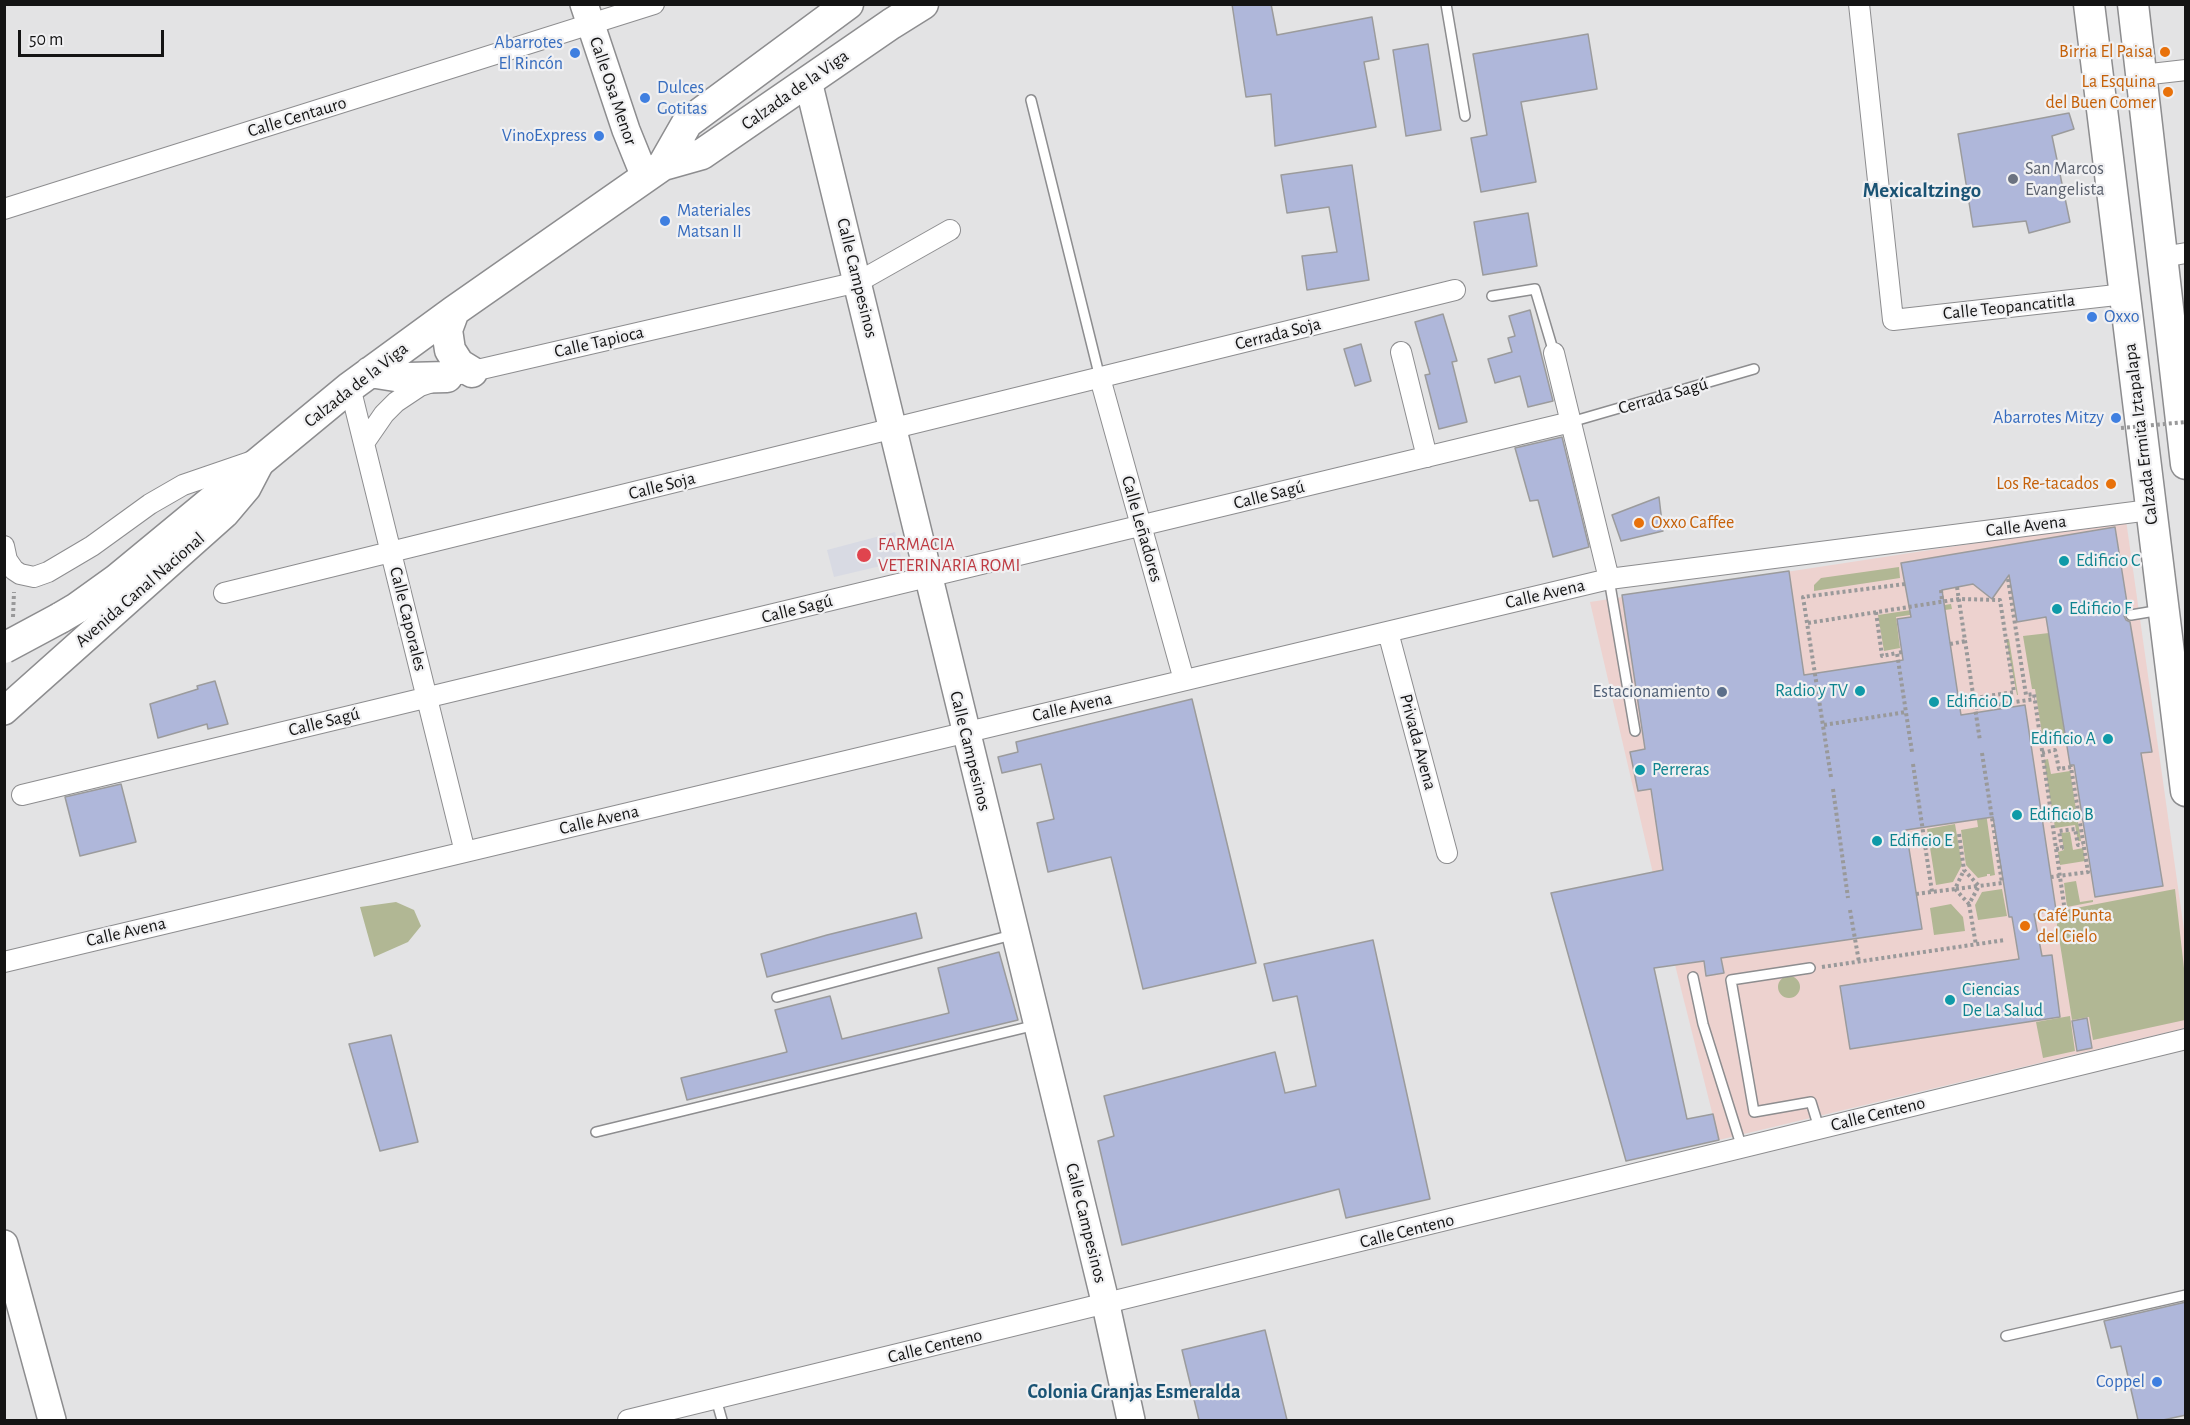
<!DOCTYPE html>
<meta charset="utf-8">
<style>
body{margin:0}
#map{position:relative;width:2190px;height:1425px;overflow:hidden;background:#e3e3e4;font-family:"Alegreya Sans",sans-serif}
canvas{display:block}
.frame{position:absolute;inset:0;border:6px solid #141414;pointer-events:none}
.scale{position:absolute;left:18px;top:30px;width:146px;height:27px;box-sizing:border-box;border:3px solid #141414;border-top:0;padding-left:8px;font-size:18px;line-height:21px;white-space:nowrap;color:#141414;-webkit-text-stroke:4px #f0f0f2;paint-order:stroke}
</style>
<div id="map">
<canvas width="2190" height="1425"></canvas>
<div class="frame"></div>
<div class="scale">50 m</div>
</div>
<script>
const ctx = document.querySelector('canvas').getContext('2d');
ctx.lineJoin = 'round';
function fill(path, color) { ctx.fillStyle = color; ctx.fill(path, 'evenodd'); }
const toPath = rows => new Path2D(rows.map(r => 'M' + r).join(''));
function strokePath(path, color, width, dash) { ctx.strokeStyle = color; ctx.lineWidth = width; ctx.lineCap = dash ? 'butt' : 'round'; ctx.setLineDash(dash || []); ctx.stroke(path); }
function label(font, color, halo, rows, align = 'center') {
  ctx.font = font + ' "Alegreya Sans",sans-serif'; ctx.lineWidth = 4.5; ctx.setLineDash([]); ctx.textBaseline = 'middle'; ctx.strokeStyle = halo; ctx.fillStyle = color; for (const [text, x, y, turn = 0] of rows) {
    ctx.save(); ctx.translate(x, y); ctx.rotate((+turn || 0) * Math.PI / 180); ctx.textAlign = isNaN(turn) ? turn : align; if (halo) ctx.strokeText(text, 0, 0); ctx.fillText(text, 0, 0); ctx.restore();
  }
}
const built = toPath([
 [895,532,902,561,834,577,827,550]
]);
const education = toPath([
 [2126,520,2185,937,2185,1028,1719,1140,1664,921,1590,602]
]);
const green = toPath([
 [1899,567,1900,578,1814,591,1814,585,1821,578],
 [1951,604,1952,609,1896,617,1900,648,1884,651,1878,615],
 [2049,633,2066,742,2044,746,2035,689,2032,689,2023,636],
 [2006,639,2009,639,2018,695,2017,695],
 [2048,759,2051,774,2070,771,2081,841,2078,841,2075,825,2055,828,2044,760],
 [1986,813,1995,875,1990,876,1990,874,1987,874,1987,876,1978,878,1966,865,1961,830,1978,827,1977,820,1985,818],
 [1955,824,1962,865,1953,882,1936,885,1927,829],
 [2070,832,2073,850,2083,848,2085,861,2060,865,2058,852,2064,850,2061,833],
 [2076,881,2080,902,2093,900,2093,902,2067,907,2064,883],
 [2002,889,2007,916,1978,920,1975,905,1982,892],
 [2175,889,2185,977,2185,1020,2093,1040,2089,1017,2072,1020,2055,912],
 [396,902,414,910,421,926,408,942,374,957,360,907],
 [1951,904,1963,917,1965,931,1934,935,1930,908],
 '1778 987a11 11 0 1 1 22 0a11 11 0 1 1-22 0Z',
 [2070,1016,2075,1051,2043,1058,2036,1022]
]);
const building = toPath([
 [1232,4,1271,4,1277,35,1372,17,1379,59,1364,62,1376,127,1275,146,1271,94,1246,97,1232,4],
 [1588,34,1597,89,1521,102,1536,182,1481,192,1471,138,1487,135,1473,54,1588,34],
 [1428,44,1441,130,1406,136,1393,50,1428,44],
 [2069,113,2074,129,2052,136,2070,222,2029,233,2026,221,1973,227,1958,134,2069,113],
 [1352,165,1369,280,1307,290,1302,256,1337,252,1329,207,1287,213,1281,175,1352,165],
 [1528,213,1537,266,1483,275,1474,222,1528,213],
 [1530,310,1553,401,1528,407,1520,376,1495,383,1488,359,1512,352,1508,338,1515,336,1509,316,1530,310],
 [1443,314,1457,361,1452,362,1467,422,1439,429,1425,375,1430,374,1415,322,1443,314],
 [1361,344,1371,381,1355,386,1344,349,1361,344],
 [1562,437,1589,547,1553,557,1538,500,1530,501,1515,448,1562,437],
 [1659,497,1663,531,1621,541,1612,515,1659,497],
 [2115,527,2128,609,2124,616,2126,620,2130,622,2152,752,2141,753,2163,886,2095,897,2074,765,2070,765,2046,617,2017,622,2009,575,1992,599,1973,584,1942,590,1961,715,2025,705,2056,910,2034,914,2042,956,2052,955,2060,1017,1850,1049,1840,986,2019,959,2012,917,2009,917,1993,817,1906,830,1922,929,1721,958,1724,973,1706,976,1704,961,1654,968,1687,1119,1713,1114,1719,1140,1626,1161,1551,893,1663,870,1651,789,1638,791,1630,752,1645,749,1622,595,1789,571,1804,675,1903,660,1897,619,1911,617,1901,563,2115,527],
 [215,681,228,724,208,729,207,724,158,738,150,704,198,689,197,686,215,681],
 [1192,699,1256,963,1143,989,1111,857,1048,872,1037,823,1054,819,1041,764,1002,773,998,757,1018,752,1016,742,1192,699],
 [121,784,136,842,80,856,65,797,121,784],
 [916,913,922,938,767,977,761,954,827,935,916,913],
 [1373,940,1430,1199,1346,1218,1339,1189,1122,1245,1098,1141,1114,1136,1104,1096,1275,1052,1285,1093,1316,1086,1297,996,1273,1001,1264,964,1373,940],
 [999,952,1018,1020,687,1100,681,1078,787,1052,775,1010,830,996,842,1039,949,1013,938,968,999,952],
 [2087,1018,2092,1048,2077,1051,2072,1021,2087,1018],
 [391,1035,418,1142,380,1151,349,1044,391,1035],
 [2186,1302,2186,1415,2163,1420,2138,1420,2121,1346,2111,1348,2104,1321,2186,1302],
 [1265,1330,1287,1420,1199,1420,1182,1350,1265,1330]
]);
const path = toPath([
 [2008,579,2026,695,2034,694,2064,905],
 [1957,587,1980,741],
 [1941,590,1942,602],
 [1876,612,1882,656,1897,653],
 [13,617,14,592],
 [1808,623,1959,599,2000,600,2014,692,1975,698],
 [1950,644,1966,641],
 [1902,652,1897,653,1912,752],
 [1975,708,2035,699],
 [1824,725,1906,712],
 [1982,753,2002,883],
 [2042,753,2055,750,2059,769,2071,767,2088,872,2051,877],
 [1913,764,1932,892],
 [1831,777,1803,597,1905,584],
 [1833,789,1848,898],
 [1959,834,1964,870,1979,886,2002,883],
 [2056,849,2062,848,2059,831,2075,829,2078,845,2083,844],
 [1955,889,1969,904,1979,886],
 [1956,889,1978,886],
 [1916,894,1955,889,1964,870],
 [1969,904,1976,945],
 [1850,910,1859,962],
 [1822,967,2005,940]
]);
const lane = toPath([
 [1446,4,1465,116],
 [1031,100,1100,378],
 [1492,296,1535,289,1554,353],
 [1571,422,1754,369],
 [1609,579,1635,731],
 [2131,615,2161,610],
 [1810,968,1731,980,1754,1112,1811,1102,1819,1128],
 [1693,977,1703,1024,1742,1148],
 [777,997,1012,935],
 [596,1132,1036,1025],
 [2006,1336,2186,1295],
 [716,1399,722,1420]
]);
const street = toPath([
 [1859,4,1893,320,2125,294],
 [2142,75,2186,70],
 [4,209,654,4],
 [2163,257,2186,253],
 [1401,352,1427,457],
 [1554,353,1609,579],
 [460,374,858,282,950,230],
 [1100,378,1184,680],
 [350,387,465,852],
 [364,443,384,414,396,402,420,386,432,382],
 [4,546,7,560,14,570,20,574,34,577,48,572,92,546,150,504,183,485,253,461],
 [224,593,1455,290],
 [1388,632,1447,853],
 [22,795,1571,422],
 [4,962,1609,579,2150,510],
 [628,1420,2186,1039]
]);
const secondary = toPath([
 [584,4,626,130,645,177],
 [808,81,1106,1305,1131,1420],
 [4,711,225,514,247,488,259,465],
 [4,1244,52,1420]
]);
const primary = toPath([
 [2089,4,2186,791],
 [2133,4,2186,464],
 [663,165,687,123,848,4],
 [454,311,447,330,450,350,459,364,472,372],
 [370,372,408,378,447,377],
 [60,618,77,608,116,580,350,387,454,311,663,165,702,154,891,24,923,4]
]);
const pathBridge = toPath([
 [2121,428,2186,422]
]);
const primaryBridge = toPath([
 [4,648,60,618]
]);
const markers = [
 [2165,52,6,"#e8710a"],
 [575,53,6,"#3f7fe0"],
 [2168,92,6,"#e8710a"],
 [645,98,6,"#3f7fe0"],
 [599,136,6,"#3f7fe0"],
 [2013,179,6,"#6b7280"],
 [665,221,6,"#3f7fe0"],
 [2092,317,6,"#3f7fe0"],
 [2116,418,6,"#3f7fe0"],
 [2111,484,6,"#e8710a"],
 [1639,523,6,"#e8710a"],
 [864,555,8,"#e0444e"],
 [2064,561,6,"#0f9aa8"],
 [2057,609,6,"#0f9aa8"],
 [1860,691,6,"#0f9aa8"],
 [1722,692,6,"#5c6f8a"],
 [1934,702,6,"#0f9aa8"],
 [2108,739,6,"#0f9aa8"],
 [1640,770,6,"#0f9aa8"],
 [2017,815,6,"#0f9aa8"],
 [1877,841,6,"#0f9aa8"],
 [2025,926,6,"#e8710a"],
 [1950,1000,6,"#0f9aa8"],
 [2157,1382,6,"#3f7fe0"]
];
const shopNames = [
 ["Abarrotes",563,43],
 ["El Rincón",563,64],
 ["Dulces",657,88,"left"],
 ["Gotitas",657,109,"left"],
 ["VinoExpress",587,136],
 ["Materiales",677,211,"left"],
 ["Matsan II",677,232,"left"],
 ["Oxxo",2104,317,"left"],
 ["Abarrotes Mitzy",2104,418],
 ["Coppel",2145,1382]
];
const foodNames = [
 ["Birria El Paisa",2153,52],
 ["La Esquina",2156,82],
 ["del Buen Comer",2156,103],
 ["Los Re-tacados",2099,484],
 ["Oxxo Caffee",1651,523,"left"],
 ["Café Punta",2037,916,"left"],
 ["del Cielo",2037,937,"left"]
];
const streetNames = [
 ["Calzada de la Viga",795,90,-35],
 ["Calle Osa Menor",613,91,71],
 ["Calle Centauro",297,117,-17],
 ["Calle Campesinos",857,278,76],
 ["Calle Teopancatitla",2009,307,-6],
 ["Cerrada Soja",1278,334,-14],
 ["Calle Tapioca",599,342,-13],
 ["Calzada de la Viga",356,385,-38],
 ["Cerrada Sagú",1663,396,-16],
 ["Calzada Ermita Iztapalapa",2141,434,-97],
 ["Calle Soja",662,486,-14],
 ["Calle Sagú",1269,495,-14],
 ["Calle Avena",2026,526,-7],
 ["Calle Leñadores",1142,529,74],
 ["Avenida Canal Nacional",140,590,-41],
 ["Calle Avena",1545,594,-13],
 ["Calle Sagú",797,609,-14],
 ["Calle Caporales",408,619,76],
 ["Calle Avena",1072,707,-13],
 ["Calle Sagú",324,722,-14],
 ["Privada Avena",1418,742,75],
 ["Calle Campesinos",970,751,76],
 ["Calle Avena",599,820,-13],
 ["Calle Avena",126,932,-13],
 ["Calle Centeno",1878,1114,-14],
 ["Calle Campesinos",1086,1223,76],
 ["Calle Centeno",1407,1231,-14],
 ["Calle Centeno",935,1346,-14]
];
const worshipNames = [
 ["San Marcos",2025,169],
 ["Evangelista",2025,190]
];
const healthNames = [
 ["FARMACIA",878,545],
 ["VETERINARIA ROMI",878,566]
];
const cultureNames = [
 ["Edificio C",2076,561],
 ["Edificio F",2069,609],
 ["Radio y TV",1848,691,"right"],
 ["Edificio D",1946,702],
 ["Edificio A",2096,739,"right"],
 ["Perreras",1652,770],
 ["Edificio B",2029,815],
 ["Edificio E",1889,841],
 ["Ciencias",1962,990],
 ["De La Salud",1962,1011]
];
const serviceNames = [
 ["Estacionamiento",1710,692]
];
const neighbourhoodNames = [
 ["Colonia Granjas Esmeralda",1134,1392]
];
const quarterNames = [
 ["Mexicaltzingo",1922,191]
];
fill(built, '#d8dae3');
fill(education, '#edd2cf');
fill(green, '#b1b794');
fill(building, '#afb7da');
strokePath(building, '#9b9b9c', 1.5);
strokePath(lane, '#8d8d8f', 12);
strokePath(street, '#8d8d8f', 22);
strokePath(secondary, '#8d8d8f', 30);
strokePath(primary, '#8d8d8f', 33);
strokePath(path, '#99999a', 4, [3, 3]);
strokePath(lane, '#fff', 9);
strokePath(street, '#fff', 20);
strokePath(secondary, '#fff', 27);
strokePath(primary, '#fff', 30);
strokePath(primaryBridge, '#8d8d8f', 33, []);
strokePath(pathBridge, '#99999a', 4, [3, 3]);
strokePath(primaryBridge, '#fff', 30);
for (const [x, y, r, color] of markers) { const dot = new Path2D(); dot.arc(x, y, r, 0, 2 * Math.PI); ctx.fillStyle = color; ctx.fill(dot); strokePath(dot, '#f0f0f2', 2); }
label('18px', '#366cbe', '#f0f0f2', shopNames, 'right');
label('18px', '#c56008', '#f0f0f2', foodNames, 'right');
label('18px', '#141414', '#f0f0f2', streetNames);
label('18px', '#5b616d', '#f0f0f2', worshipNames, 'left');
label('18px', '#be3a42', '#f0f0f2', healthNames, 'left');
label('18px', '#0d838f', '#f0f0f2', cultureNames, 'left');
label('18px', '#4e5e75', '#f0f0f2', serviceNames, 'right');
label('bold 20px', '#1a5374', '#f0f0f2', neighbourhoodNames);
label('bold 21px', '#1a5374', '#f0f0f2', quarterNames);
</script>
